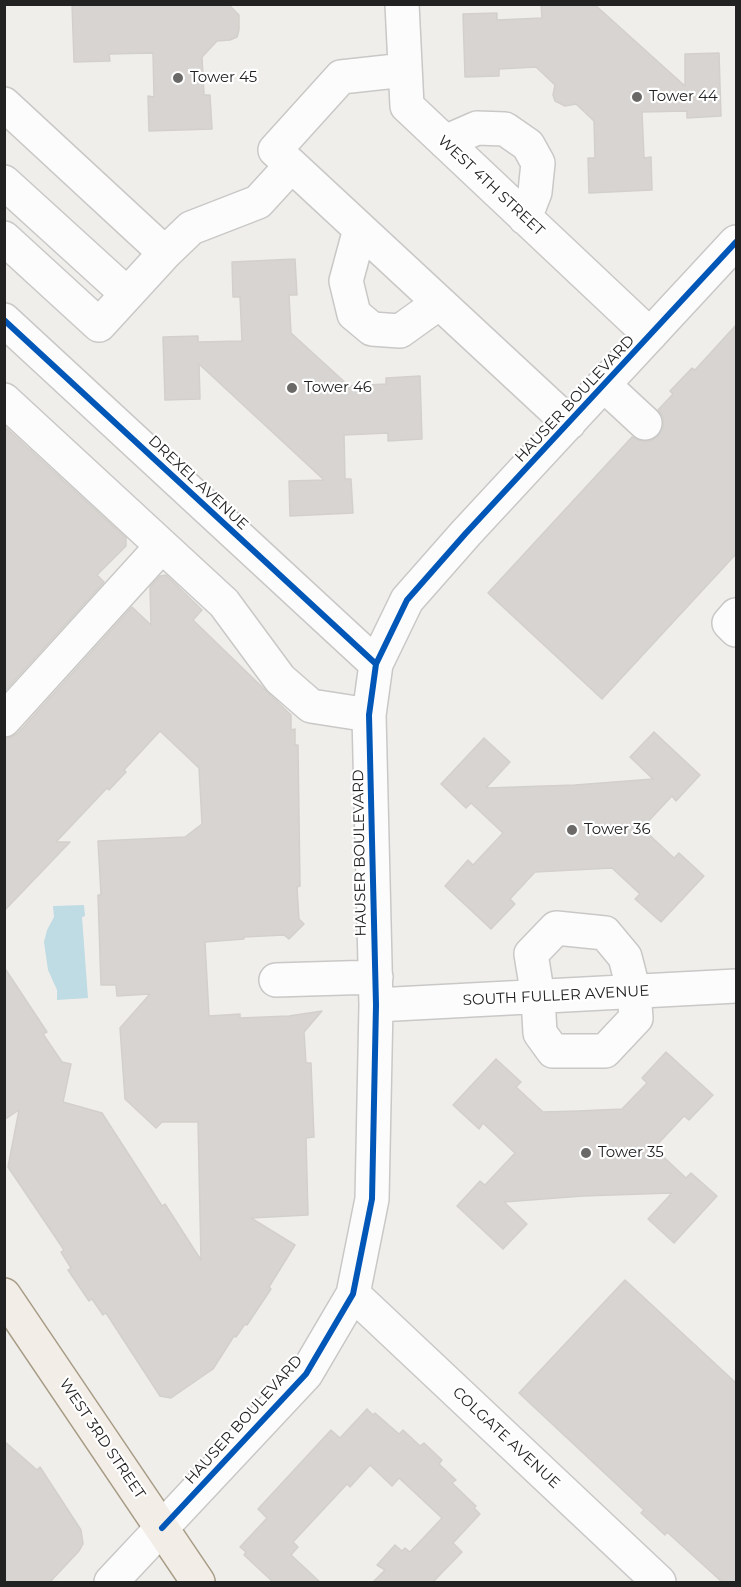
<!DOCTYPE html>
<style>
body{margin:0}
#map{position:relative;width:741px;height:1587px;overflow:hidden;background:#f0eeeb;font-family:Montserrat,sans-serif}
canvas{display:block}
.frame{position:absolute;inset:0;border:6px solid #222;pointer-events:none}
</style>
<div id="map">
<canvas width="741" height="1587"></canvas>
<div class="frame"></div>
</div>
<script>
const ctx = document.querySelector('canvas').getContext('2d');
ctx.lineJoin = 'round';
function fill(path, color) { ctx.fillStyle = color; ctx.fill(path, 'evenodd'); }
const toPath = rows => new Path2D(rows.map(r => 'M' + r).join(''));
function strokePath(path, color, width, dash) { ctx.strokeStyle = color; ctx.lineWidth = width; ctx.lineCap = dash ? 'butt' : 'round'; ctx.setLineDash(dash || []); ctx.stroke(path); }
function label(font, color, halo, rows, align = 'center') {
  ctx.font = font + ' Montserrat,sans-serif'; ctx.lineWidth = 4.5; ctx.setLineDash([]); ctx.textBaseline = 'middle'; ctx.strokeStyle = halo; ctx.fillStyle = color; for (const [text, x, y, turn = 0] of rows) {
    ctx.save(); ctx.translate(x, y); ctx.rotate((+turn || 0) * Math.PI / 180); ctx.textAlign = isNaN(turn) ? turn : align; if (halo) ctx.strokeText(text, 0, 0); ctx.fillText(text, 0, 0); ctx.restore();
  }
}
const water = toPath([
 [84,905,85,916,82,917,88,998,57,1000,57,990,48,970,44,942,47,930,54,917,53,906]
]);
const building = toPath([
 [72,4,228,4,239,15,239,30,237,37,230,40,217,41,202,57,204,95,210,95,212,129,149,131,148,96,154,97,153,53,109,54,110,61,74,62,72,4],
 [541,4,594,4,685,86,685,54,719,53,721,116,687,118,687,111,642,112,644,158,651,157,652,190,589,193,588,158,595,158,594,121,576,104,565,106,555,101,553,95,555,85,536,67,499,69,499,76,465,77,463,14,497,13,497,20,542,18,541,4],
 [295,259,297,295,289,295,291,333,349,386,386,384,386,378,420,376,422,439,388,441,388,433,344,435,345,479,351,479,353,513,290,516,289,481,324,480,199,364,200,399,165,400,163,337,198,336,198,342,242,341,240,297,233,297,232,262,295,259],
 [736,325,736,554,602,699,488,593,632,437,641,441,650,441,658,436,663,427,663,417,658,410,673,394,670,391,692,368,695,370,736,325],
 [4,426,126,538,126,546,97,575,104,582,4,692,4,426],
 [166,575,202,610,193,620,291,715,291,730,295,729,295,745,298,745,300,886,297,887,299,919,304,924,289,939,284,935,244,937,244,939,205,942,209,1016,240,1014,240,1018,289,1016,322,1011,304,1032,306,1063,311,1063,314,1137,306,1138,308,1215,251,1218,295,1245,269,1287,271,1289,247,1325,245,1324,236,1337,234,1336,213,1369,171,1398,160,1396,106,1313,103,1315,92,1299,89,1301,68,1270,71,1268,61,1252,64,1250,8,1167,19,1110,4,1120,4,967,47,1032,43,1034,62,1062,71,1064,63,1102,102,1113,162,1206,165,1204,201,1260,198,1122,162,1122,156,1128,125,1099,120,1028,150,994,117,996,116,985,101,985,98,895,101,895,98,841,185,837,202,824,199,768,160,731,124,770,126,772,109,790,107,788,56,842,70,842,4,911,4,738,10,738,18,733,132,607,151,625,150,587,160,576,166,575],
 [654,732,700,775,676,801,672,796,642,828,674,858,679,853,704,876,661,922,635,899,640,894,612,868,535,872,510,899,515,904,491,929,445,886,468,860,473,865,503,833,471,803,466,808,441,784,484,738,510,762,486,788,575,785,653,779,630,757,654,732],
 [666,1052,713,1095,689,1120,684,1116,654,1148,686,1178,691,1173,717,1196,674,1243,648,1219,672,1193,583,1196,504,1202,527,1224,503,1249,457,1206,480,1181,485,1185,515,1153,483,1123,479,1129,453,1105,496,1059,521,1082,516,1087,543,1112,578,1111,622,1109,647,1083,642,1078,666,1052],
 [625,1280,736,1383,736,1582,722,1582,667,1532,665,1535,641,1513,644,1510,519,1393,625,1280],
 [367,1409,373,1415,375,1413,399,1434,403,1430,420,1446,424,1443,442,1460,439,1464,456,1480,452,1483,476,1506,474,1508,480,1514,453,1543,462,1552,433,1582,373,1582,385,1570,377,1565,395,1545,402,1551,405,1548,410,1552,442,1518,399,1478,392,1486,370,1465,350,1487,347,1484,293,1542,298,1547,291,1555,320,1582,273,1582,244,1555,246,1552,240,1547,267,1518,258,1509,331,1430,340,1438,367,1409],
 [4,1441,37,1470,40,1467,81,1530,83,1544,79,1551,50,1582,4,1582,4,1441]
]);
const minor = toPath([
 [402,4,407,106,650,335],
 [405,70,341,77,275,150,569,423],
 [4,104,165,253,99,325,4,238],
 [445,142,477,128,505,129,528,145,538,163,535,192,525,218],
 [4,182,127,294],
 [360,229,346,281,354,314,372,329,400,331,439,303],
 [165,253,191,228,258,202,291,166],
 [4,320,376,664],
 [604,385,645,423],
 [4,400,224,603,280,679,311,706,369,715],
 [736,615,729,623,736,630],
 [4,720,162,546],
 [556,928,605,933,625,957,634,992,636,1018,605,1051,553,1051,540,1033,538,997,531,954,556,928],
 [276,980,376,977],
 [376,1005,736,986],
 [353,1294,659,1582],
 [111,1582,306,1374,353,1294,372,1199,376,1005,369,715,376,664,407,600,466,533,736,242]
]);
const major = toPath([
 [4,1295,198,1582]
]);
const cycleway = toPath([
 [4,320,376,664],
 [162,1528,306,1374,353,1294,372,1199,376,1005,369,715,376,664,407,600,466,533,736,242]
]);
const markers = [
 [178,78,6,"#6a6968"],
 [637,97,6,"#6a6968"],
 [292,388,6,"#6a6968"],
 [572,830,6,"#6a6968"],
 [586,1153,6,"#6a6968"]
];
const poiNames = [
 ["Tower 45",190,78],
 ["Tower 44",649,97],
 ["Tower 46",304,388],
 ["Tower 36",584,830],
 ["Tower 35",598,1153]
];
const streetNames = [
 ["WEST 4TH STREET",491,186,43],
 ["HAUSER BOULEVARD",575,399,-47],
 ["DREXEL AVENUE",198,483,43],
 ["HAUSER BOULEVARD",360,853,-91],
 ["SOUTH FULLER AVENUE",556,996,-3],
 ["HAUSER BOULEVARD",244,1420,-48],
 ["COLGATE AVENUE",506,1438,43],
 ["WEST 3RD STREET",102,1439,56]
];
fill(water, '#bfdbe3');
fill(building, '#d7d4d2');
strokePath(building, '#d3d0cc', 1.5);
strokePath(minor, '#c9c8c7', 36);
strokePath(major, '#a79c86', 36);
strokePath(minor, '#fdfcfc', 33);
strokePath(major, '#f3ede7', 33);
strokePath(cycleway, '#0057b8', 6);
for (const [x, y, r, color] of markers) { const dot = new Path2D(); dot.arc(x, y, r, 0, 2 * Math.PI); ctx.fillStyle = color; ctx.fill(dot); strokePath(dot, '#fff', 2); }
label('15px', '#222', '#fff', poiNames, 'left');
label('15px', '#222', '#fff', streetNames);
</script>
